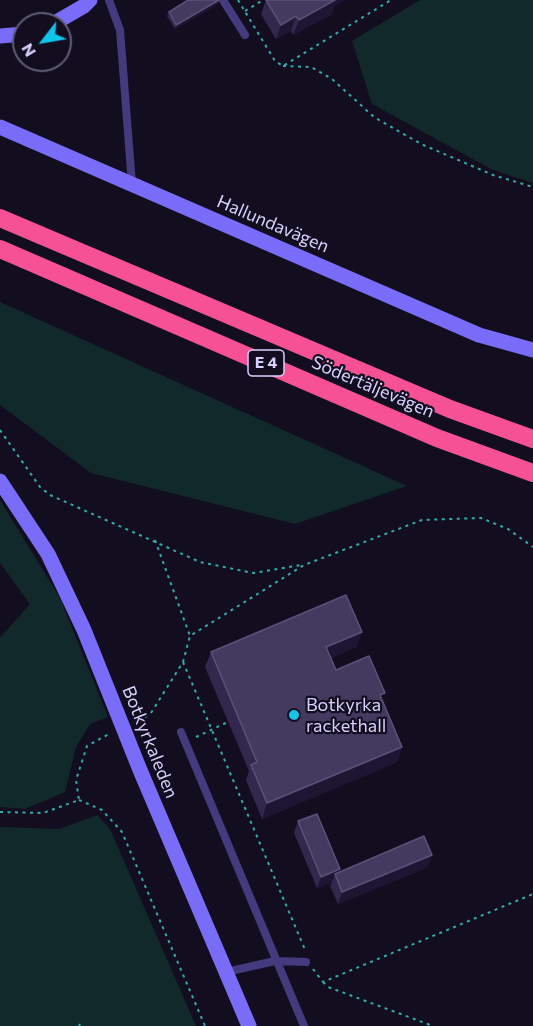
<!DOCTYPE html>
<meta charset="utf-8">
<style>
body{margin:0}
#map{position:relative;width:533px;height:1026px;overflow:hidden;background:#120e20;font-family:Commissioner,sans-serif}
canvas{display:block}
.north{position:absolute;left:12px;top:12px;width:60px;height:60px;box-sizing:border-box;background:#120e20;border:2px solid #615c78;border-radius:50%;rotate:239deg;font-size:16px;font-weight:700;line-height:24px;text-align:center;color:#d8d0fd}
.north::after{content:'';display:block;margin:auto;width:21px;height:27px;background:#0cc6ec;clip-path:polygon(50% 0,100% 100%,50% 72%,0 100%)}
</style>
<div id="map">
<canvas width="533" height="1026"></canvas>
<div class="north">N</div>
</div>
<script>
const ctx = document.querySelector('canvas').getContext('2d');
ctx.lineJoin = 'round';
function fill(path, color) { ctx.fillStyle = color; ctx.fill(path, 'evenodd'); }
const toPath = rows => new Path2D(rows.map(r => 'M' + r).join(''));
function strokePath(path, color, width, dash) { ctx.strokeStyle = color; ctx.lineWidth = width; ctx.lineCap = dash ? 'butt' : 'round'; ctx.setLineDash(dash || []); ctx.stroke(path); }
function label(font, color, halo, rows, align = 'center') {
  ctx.font = font + ' Commissioner,sans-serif'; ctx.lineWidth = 4.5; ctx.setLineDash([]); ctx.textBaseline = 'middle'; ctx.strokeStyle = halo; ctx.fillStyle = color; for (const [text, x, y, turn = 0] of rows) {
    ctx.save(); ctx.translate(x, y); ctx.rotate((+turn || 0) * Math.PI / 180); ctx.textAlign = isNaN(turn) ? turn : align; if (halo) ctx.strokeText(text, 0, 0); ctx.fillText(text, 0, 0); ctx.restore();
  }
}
const green = toPath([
 [420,0,533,0,533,183,491,169,372,104,352,41],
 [0,302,407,486,295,524,91,473,0,405],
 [0,500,60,598,108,717,90,724,76,747,65,792,25,809,0,807,0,638,30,604,0,563],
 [97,815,110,829,196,1026,0,1026,0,827,59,829]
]);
const path = toPath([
 [238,0,275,61,283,66,391,0],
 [245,11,263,0],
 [283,66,311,67,332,79,374,117,421,144,493,175,533,187],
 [0,430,40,487,50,495,200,562,253,573,301,565],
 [155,540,190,636],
 [183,662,306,952],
 [139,722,151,713,183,662,190,636,304,565,422,520,481,518,508,529,533,547],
 [196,737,228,722],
 [79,800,102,810,122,832,205,1026],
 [0,812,43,813,79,800,76,780,87,746,109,734],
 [313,969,323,982,533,894],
 [323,982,328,987,433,1026],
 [79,1024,80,1026]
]);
const lane = toPath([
 [109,0,120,30,132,184],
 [223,0,245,35],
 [181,732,304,1026],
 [226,972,275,961,306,962]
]);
const secondary = toPath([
 [53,24,84,6,90,0],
 [0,36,24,34],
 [0,127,479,335,533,350],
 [0,481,48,554,84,630,140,770,249,1026]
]);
const highway = toPath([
 [0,218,450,409,533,439],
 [0,249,437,438,533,473]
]);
const wall = toPath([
 [266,0,344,0,335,5,332,14,293,35,291,31,276,39,261,14],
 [218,4,175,29,167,16,169,12],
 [362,632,356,647,331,658,336,670,382,700,402,747,397,762,262,819,246,780,249,771,205,667,211,652],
 [298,821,340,869,339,872,428,867,338,904,330,886,332,882,317,888,294,833]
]);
const shadedWall = toPath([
 [219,0,218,4,175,29,176,25],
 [332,0,344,0,335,5,332,14,293,35,299,20],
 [296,16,291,31,276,39,281,25],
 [362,632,356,647,321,662,326,647],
 [402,747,397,762,262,819,267,803],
 [432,855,428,867,338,904,342,892],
 [340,869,337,878,335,874,332,882,317,888,321,877]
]);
const building = toPath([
 [188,0,219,0,176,25,169,12,188,0],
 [266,0,335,0,299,20,296,16,281,25,266,0],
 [346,595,362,632,326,647,336,670,369,656,385,693,380,695,402,747,267,803,251,765,257,762,211,652,346,595],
 [317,814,340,869,321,877,298,821,317,814],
 [424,836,432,855,342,892,335,874,424,836]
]);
const markers = [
 [294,715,6,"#0cc6ec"]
];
const shields = [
 [266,363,36]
];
const shieldNames = [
 ["E 4",266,363]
];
const streetNames = [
 ["Hallundavägen",273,224,23],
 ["Södertäljevägen",373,387,23],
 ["Botkyrkaleden",150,742,68]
];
const poiNames = [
 ["Botkyrka",306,705],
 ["rackethall",306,726]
];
fill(green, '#11292a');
strokePath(path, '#34abac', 2, [3, 4.5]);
strokePath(lane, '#433b7d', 8);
strokePath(secondary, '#796cf8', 15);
strokePath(highway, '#f65194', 18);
fill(wall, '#32284d');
fill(shadedWall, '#1d1633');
fill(building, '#433a60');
strokePath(building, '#5b5179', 1.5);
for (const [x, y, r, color] of markers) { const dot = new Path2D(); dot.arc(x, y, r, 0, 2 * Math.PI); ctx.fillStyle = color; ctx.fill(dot); strokePath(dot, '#120e20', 2); }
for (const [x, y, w] of shields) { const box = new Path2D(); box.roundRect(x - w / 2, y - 13, w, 26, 4.5); ctx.fillStyle = '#120e20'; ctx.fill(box); strokePath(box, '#d8d0fd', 1.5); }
label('bold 16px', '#d8d0fd', null, shieldNames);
label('18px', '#d8d0fd', '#120e20', streetNames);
label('18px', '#d8d0fd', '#120e20', poiNames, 'left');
</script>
